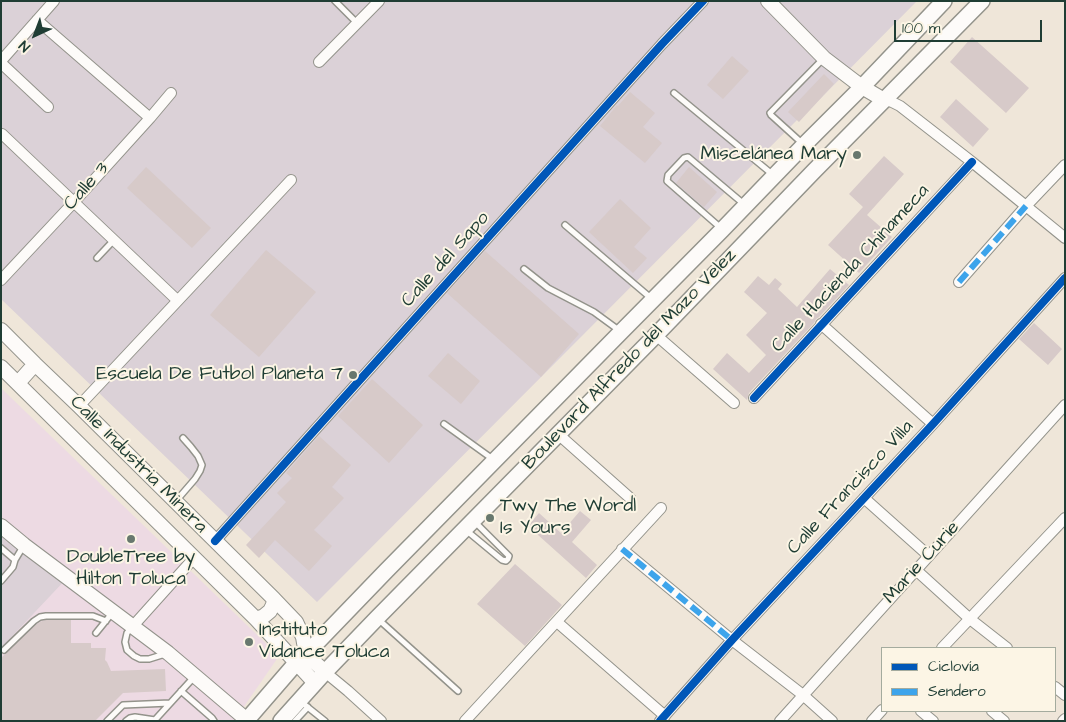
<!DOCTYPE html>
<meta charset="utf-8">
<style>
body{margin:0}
#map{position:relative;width:1066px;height:722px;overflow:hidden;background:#efe6d9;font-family:"Architects Daughter",sans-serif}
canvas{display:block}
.frame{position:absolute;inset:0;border:2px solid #1f3d34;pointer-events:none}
.legend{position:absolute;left:881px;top:647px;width:175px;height:65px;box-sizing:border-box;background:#fcf5e5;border:1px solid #a4ab9e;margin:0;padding:6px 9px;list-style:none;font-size:15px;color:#1f3d34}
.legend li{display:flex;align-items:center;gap:10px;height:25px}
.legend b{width:25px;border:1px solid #a4ab9e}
.north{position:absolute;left:10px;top:10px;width:50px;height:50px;-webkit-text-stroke:4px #fcf5e5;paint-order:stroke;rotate:223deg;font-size:14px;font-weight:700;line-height:20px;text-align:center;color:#1f3d34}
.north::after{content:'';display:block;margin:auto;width:18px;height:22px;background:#1f3d34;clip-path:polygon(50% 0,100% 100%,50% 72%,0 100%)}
.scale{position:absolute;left:894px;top:20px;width:148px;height:22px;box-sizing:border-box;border:2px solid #1f3d34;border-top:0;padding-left:6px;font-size:15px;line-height:18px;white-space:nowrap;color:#1f3d34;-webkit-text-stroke:4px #fcf5e5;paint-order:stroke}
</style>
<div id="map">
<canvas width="1066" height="722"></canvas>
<div class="frame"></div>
<ul class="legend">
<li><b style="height:6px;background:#0057b8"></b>Ciclovía</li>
<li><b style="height:6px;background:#3da4eb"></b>Sendero</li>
</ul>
<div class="north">N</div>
<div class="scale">100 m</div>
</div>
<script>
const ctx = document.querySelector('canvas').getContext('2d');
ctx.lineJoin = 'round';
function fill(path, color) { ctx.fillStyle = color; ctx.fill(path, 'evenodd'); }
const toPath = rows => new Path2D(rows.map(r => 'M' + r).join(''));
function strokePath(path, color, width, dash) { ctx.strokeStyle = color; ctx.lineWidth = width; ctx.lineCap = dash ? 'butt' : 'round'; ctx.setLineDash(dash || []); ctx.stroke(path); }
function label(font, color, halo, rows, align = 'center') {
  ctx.font = font + ' "Architects Daughter",sans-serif'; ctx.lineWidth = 4; ctx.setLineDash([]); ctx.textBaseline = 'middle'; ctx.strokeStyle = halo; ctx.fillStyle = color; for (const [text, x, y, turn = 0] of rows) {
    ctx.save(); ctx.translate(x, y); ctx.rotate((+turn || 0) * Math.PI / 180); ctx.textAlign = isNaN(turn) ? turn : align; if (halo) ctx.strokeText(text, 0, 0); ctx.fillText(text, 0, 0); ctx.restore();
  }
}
const built = toPath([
 [1,388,279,656,234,721,1,721]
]);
const industrial = toPath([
 [1,1,917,1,809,110,808,109,317,602,1,299],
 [1,529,68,577,1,648]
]);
const building = toPath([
 [972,37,1029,88,1006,113,950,62],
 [732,56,749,71,723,99,707,85],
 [824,74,834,84,799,122,788,112],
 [630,92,655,113,643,127,662,143,645,163,600,126,617,105,618,106],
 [956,99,989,129,973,147,940,117],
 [884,156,904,174,867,215,892,237,859,273,828,245,863,207,849,194],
 [146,167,211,228,192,248,127,188],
 [689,167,717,192,704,207,676,183],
 [620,199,651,228,634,247,647,258,633,273,589,232],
 [266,250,316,292,259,357,210,315],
 [485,251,579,334,541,377,447,293],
 [830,269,849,285,819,317,816,319,814,323,749,393,747,400,713,369,727,353,749,373,766,355,746,335,767,313,744,292,758,276,769,285,775,278,782,284,778,289,797,307],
 [1034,323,1062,349,1048,365,1019,339],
 [448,353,480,381,461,404,428,376],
 [372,379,423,425,389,463,338,416],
 [319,436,351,465,332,487,344,498,314,530,332,546,309,571,275,540,259,558,246,545,286,502,277,493,292,478,286,473],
 [580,511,591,520,572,542,597,565,586,578,528,526,539,513,561,533],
 [515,564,562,605,525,646,477,604],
 [46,620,71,620,71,643,91,643,91,648,106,648,105,660,107,662,111,671,165,669,166,691,123,693,95,721,1,721,1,658,37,624,42,621]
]);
const lane = toPath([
 [335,1,357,23],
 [674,93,772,174],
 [803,144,771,115,770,113,823,59],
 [565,225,652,299],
 [722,229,667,181,668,175,684,158,688,157,745,205],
 [97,258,114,240],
 [524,269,548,288,594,312,620,331],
 [444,424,494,460],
 [176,501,195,479,200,471,202,465,198,456,191,447,183,438],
 [467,531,502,560,506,561,508,559,509,556,475,522],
 [1,548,15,560],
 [1,581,13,567,15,560,24,545],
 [378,619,458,691],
 [131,628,127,633,125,642,127,650,134,656,140,659,149,659,165,654],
 [96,633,113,612],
 [4,650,34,621,40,617,46,616,93,616,106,621],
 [181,691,212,718,214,721],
 [300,701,325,721],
 [107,721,123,705,170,703],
 [126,721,130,718,135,717,155,720],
 [154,721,195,676],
 [295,721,308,707]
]);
const street = toPath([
 [37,20,150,118],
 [1,61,54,1],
 [319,62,379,1],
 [1,63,48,107],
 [884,100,892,102,900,106,972,162,1065,238],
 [2,134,177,300],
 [1,280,74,202,150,118,171,93],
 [959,282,1026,206,1065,165],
 [821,324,933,424],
 [656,335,734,403],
 [754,398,972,162],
 [79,406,291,180],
 [558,434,630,498],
 [864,498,929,556],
 [215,541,662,44,703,1],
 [622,549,732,640,803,695,832,721],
 [916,570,970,619,1007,648],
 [557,622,665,716],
 [133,626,194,558],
 [942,648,1065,518],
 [325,672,348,691,381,721],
 [1055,687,1065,695],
 [921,711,933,721],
 [992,711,1004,721],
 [465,721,661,508],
 [660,721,732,640,933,424,1065,278],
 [780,721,1065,405],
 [872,721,882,710],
 [1063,721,1065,719]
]);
const secondary = toPath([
 [768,1,824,58,862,87,884,100],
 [1,330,35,364,79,406,274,599,296,622,303,637,306,654,325,672],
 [1,367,256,619,315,683],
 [18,383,35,364],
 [1,526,24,545,168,653,247,720],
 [256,619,264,616,270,611,273,605,274,599]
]);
const primary = toPath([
 [246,721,297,662,306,654,386,571,621,332,722,230,804,145,862,87,944,1],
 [281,721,325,672,377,618,656,335,814,171,982,1]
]);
const quiet = toPath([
 [959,282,1026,206],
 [622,549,732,640]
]);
const cycleway = toPath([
 [754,398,972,162],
 [215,541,662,44,703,1],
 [660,721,732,640,933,424,1065,278]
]);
const markers = [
 [857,155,5,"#68786e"],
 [353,375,5,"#68786e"],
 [490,518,5,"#68786e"],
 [131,539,5,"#68786e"],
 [249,642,5,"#68786e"]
];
const poiNames = [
 ["Miscelánea Mary",847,155],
 ["Escuela De Futbol Planeta 7",343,375],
 ["Twy The Wordl",500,507,"left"],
 ["Is Yours",500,529,"left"],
 ["DoubleTree by",131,558,"center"],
 ["Hilton Toluca",131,580,"center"],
 ["Instituto",259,631,"left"],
 ["Vidance Toluca",259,653,"left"]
];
const streetNames = [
 ["Calle 3",87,187,-48],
 ["Calle del Sapo",446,260,-48],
 ["Calle Hacienda Chinameca",851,269,-47],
 ["Boulevard Alfredo del Mazo Velez",630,360,-46],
 ["Calle Industria Minera",138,465,45],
 ["Calle Francisco Villa",851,488,-47],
 ["Marie Curie",922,563,-48]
];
fill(built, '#eddae3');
fill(industrial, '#dbd1d7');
fill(building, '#d7cac9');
strokePath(lane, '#93938b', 8);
strokePath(street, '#93938b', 12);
strokePath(secondary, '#93938b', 16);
strokePath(primary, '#93938b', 18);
strokePath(lane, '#fdfbf9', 5);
strokePath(street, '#fdfbf9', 10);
strokePath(secondary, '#fdfbf9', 14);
strokePath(primary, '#fdfbf9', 15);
strokePath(quiet, '#3da4eb', 6, [12, 6]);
strokePath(cycleway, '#0057b8', 8);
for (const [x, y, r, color] of markers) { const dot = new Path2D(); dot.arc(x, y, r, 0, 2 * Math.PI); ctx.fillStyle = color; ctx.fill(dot); strokePath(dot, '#fcf5e5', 2); }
label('19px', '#1f3d34', '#fcf5e5', poiNames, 'right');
label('19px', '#1f3d34', '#fcf5e5', streetNames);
</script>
